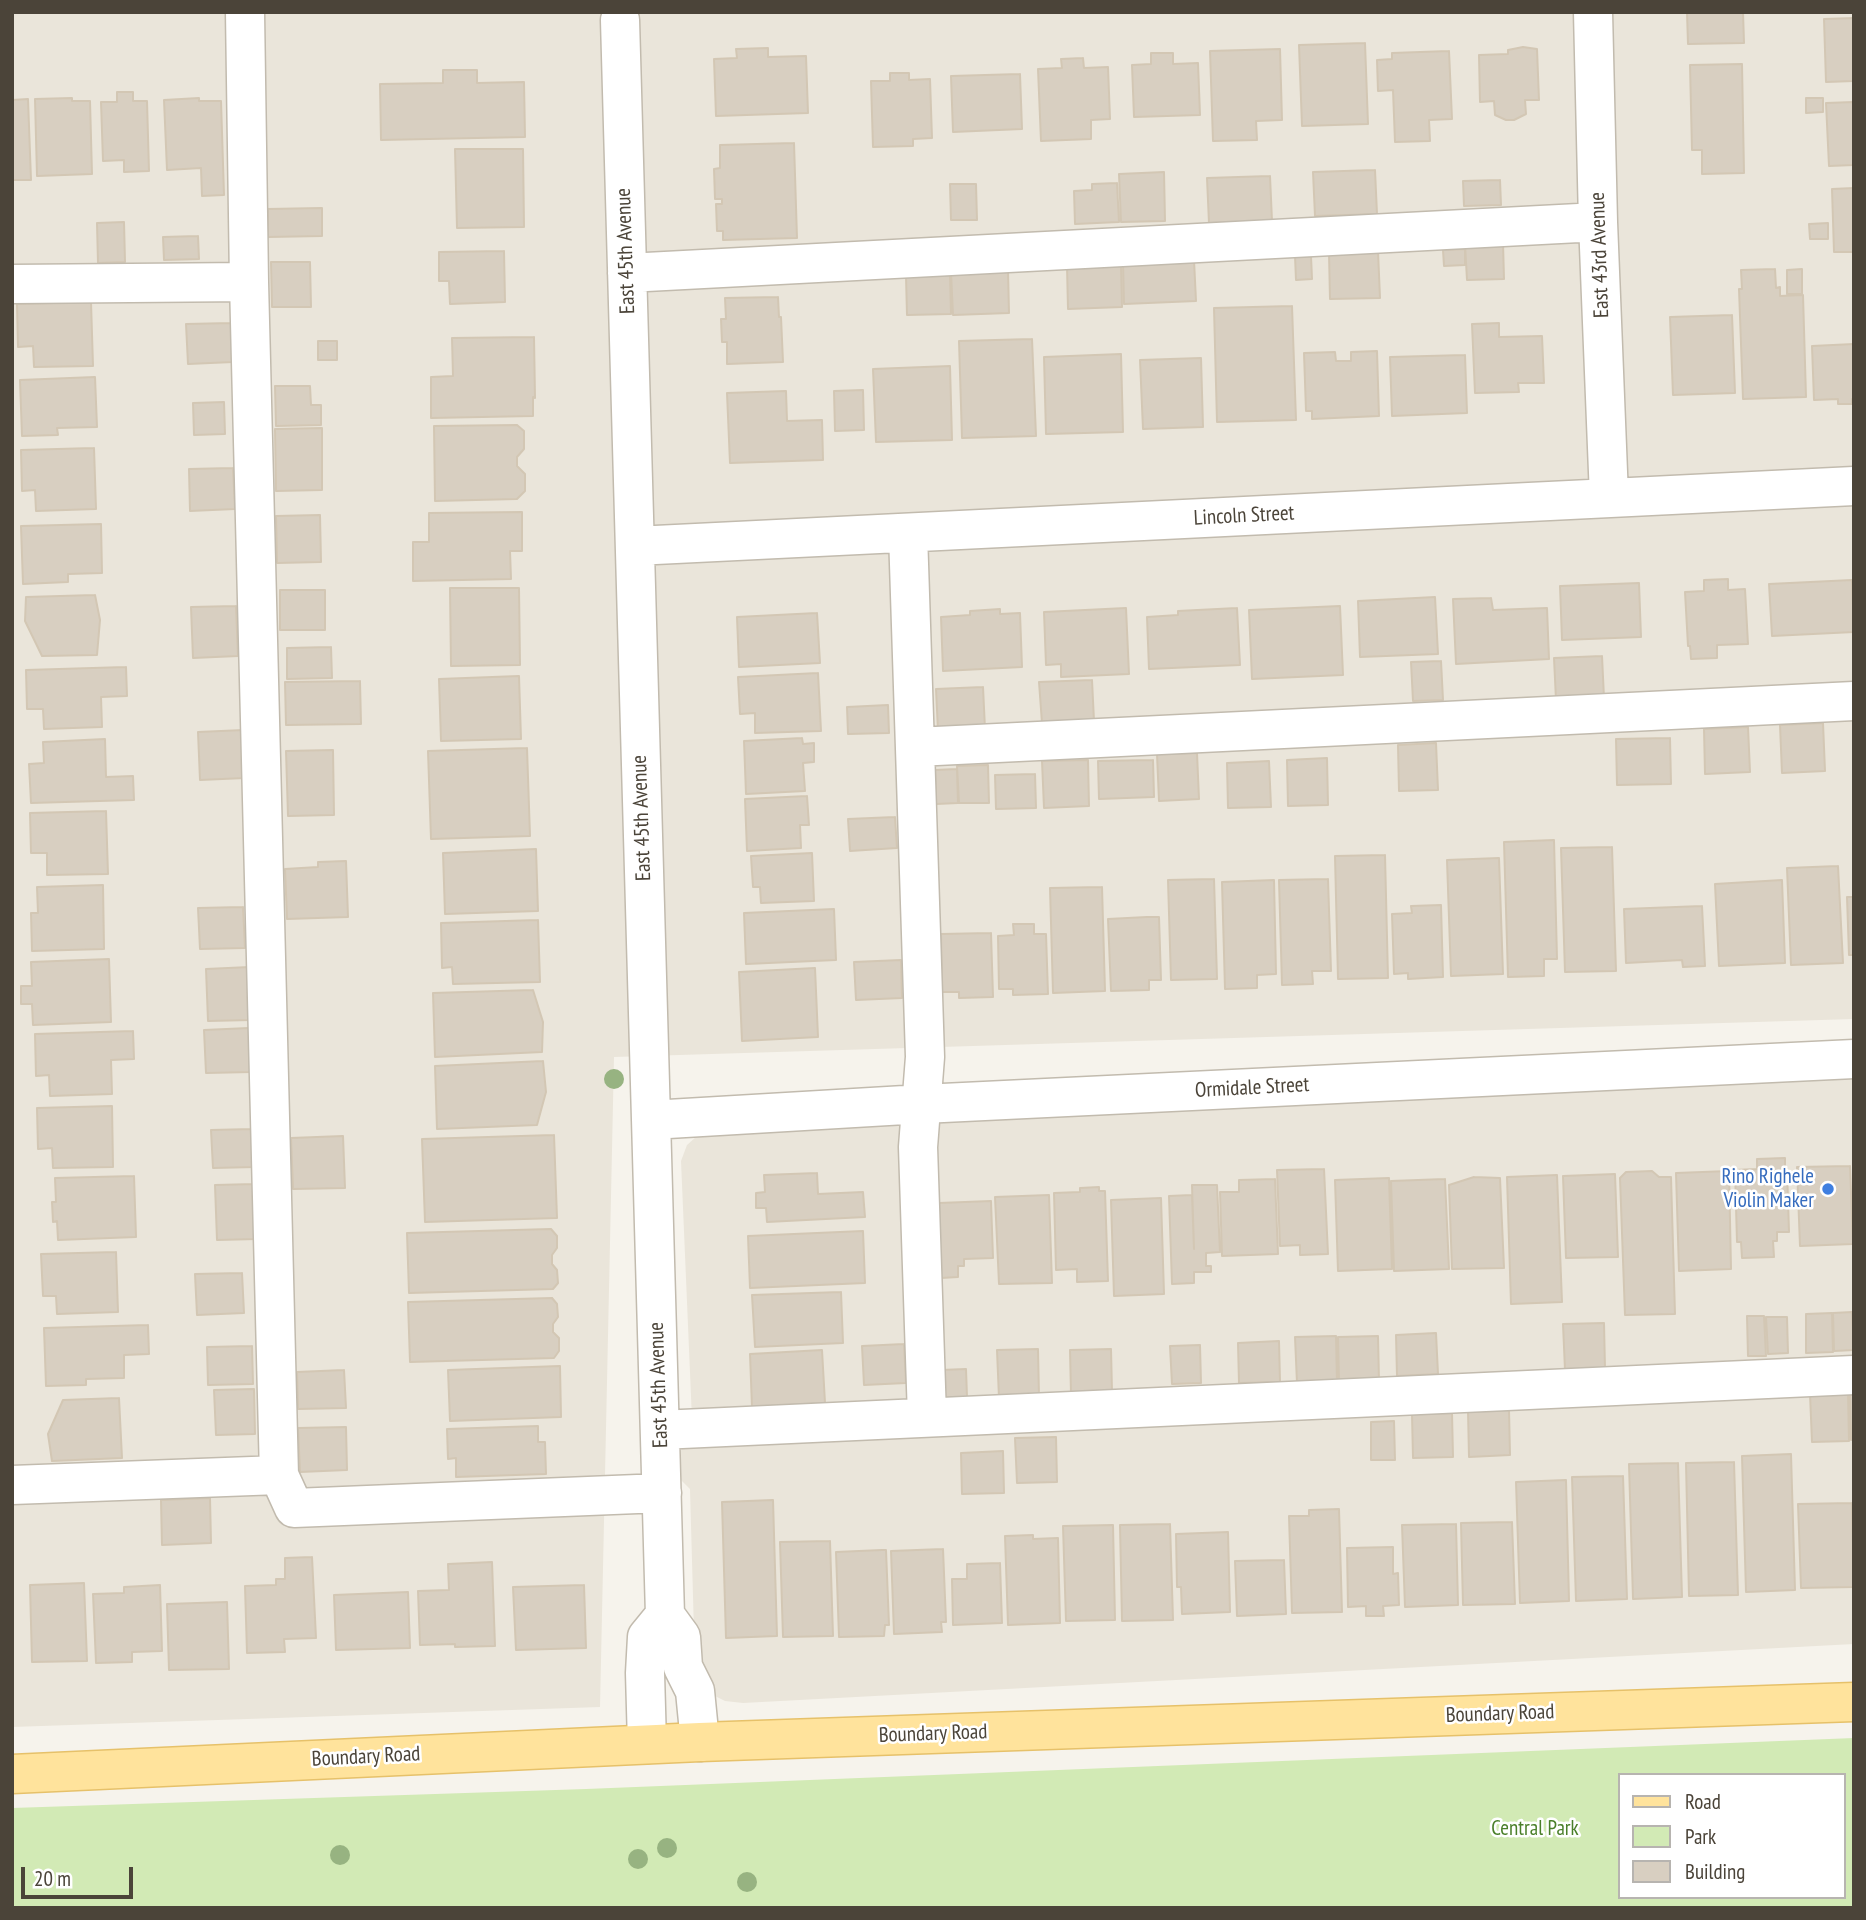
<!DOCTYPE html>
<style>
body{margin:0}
#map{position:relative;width:1866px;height:1920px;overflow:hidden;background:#f6f3ec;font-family:"PT Sans Narrow",sans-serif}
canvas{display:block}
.frame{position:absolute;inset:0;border:14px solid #4b4439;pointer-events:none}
.legend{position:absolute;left:1618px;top:1773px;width:228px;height:126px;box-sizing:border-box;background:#fff;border:2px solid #b7b4b0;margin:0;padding:9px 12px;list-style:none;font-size:21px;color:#4b4439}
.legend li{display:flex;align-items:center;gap:14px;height:35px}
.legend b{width:35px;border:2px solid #b7b4b0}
.scale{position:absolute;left:21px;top:1867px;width:112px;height:32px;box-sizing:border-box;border:4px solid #4b4439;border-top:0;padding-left:9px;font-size:21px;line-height:24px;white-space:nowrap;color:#4b4439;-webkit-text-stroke:5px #fff;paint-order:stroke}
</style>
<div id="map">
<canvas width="1866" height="1920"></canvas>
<div class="frame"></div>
<ul class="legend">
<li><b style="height:9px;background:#ffe39c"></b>Road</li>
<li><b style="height:19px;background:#d2eab5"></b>Park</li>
<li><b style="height:19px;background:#d8cfc1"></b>Building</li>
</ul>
<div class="scale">20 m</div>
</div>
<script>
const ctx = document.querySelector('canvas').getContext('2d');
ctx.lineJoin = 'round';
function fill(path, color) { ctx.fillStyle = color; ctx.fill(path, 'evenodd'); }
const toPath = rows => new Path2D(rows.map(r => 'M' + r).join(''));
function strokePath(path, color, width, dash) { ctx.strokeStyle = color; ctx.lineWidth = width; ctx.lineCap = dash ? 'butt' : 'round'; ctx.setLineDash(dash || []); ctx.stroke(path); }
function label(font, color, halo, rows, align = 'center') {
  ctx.font = font + ' "PT Sans Narrow",sans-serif'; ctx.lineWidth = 5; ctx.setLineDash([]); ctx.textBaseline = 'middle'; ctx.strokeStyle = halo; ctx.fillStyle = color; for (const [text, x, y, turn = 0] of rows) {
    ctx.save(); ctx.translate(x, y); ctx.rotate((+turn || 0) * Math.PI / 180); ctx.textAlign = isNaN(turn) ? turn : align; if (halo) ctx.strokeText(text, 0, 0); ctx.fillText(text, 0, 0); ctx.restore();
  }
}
const residential = toPath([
 [12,12,1854,12,1854,1019,614,1057,600,1707,12,1727],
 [1854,1079,1854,1644,743,1703,725,1701,711,1694,695,1668,690,1489,679,1478,678,1458,682,1448,693,1443,681,1161,687,1145,697,1136,710,1132]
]);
const green = toPath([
 [1854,1738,1854,1908,12,1908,12,1808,586,1789],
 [1619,1775,1843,1775,1843,1897,1619,1897]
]);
const building = toPath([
 [1687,12,1743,12,1744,43,1688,44,1687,12],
 [1854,18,1854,81,1826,82,1824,19,1854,18],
 [1365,43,1368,124,1302,126,1299,45,1365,43],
 [1523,47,1537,49,1539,100,1525,100,1526,114,1514,120,1506,120,1495,115,1494,101,1480,102,1479,55,1508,54,1508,50,1523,47],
 [768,48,768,57,806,56,808,113,716,116,714,59,737,58,736,49,768,48],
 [1280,49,1282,120,1256,121,1257,140,1213,141,1210,51,1280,49],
 [1449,51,1452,119,1429,120,1430,141,1395,142,1393,90,1378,91,1377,60,1392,59,1392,53,1449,51],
 [1151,53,1173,53,1173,64,1198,63,1200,115,1134,117,1132,65,1151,64,1151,53],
 [1083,58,1084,68,1108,67,1110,119,1091,120,1091,139,1041,141,1038,69,1062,68,1061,59,1083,58],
 [1742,64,1744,173,1702,174,1702,150,1692,150,1690,65,1742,64],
 [443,70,477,70,477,83,524,82,525,137,381,140,380,84,443,83,443,70],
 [890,73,909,73,909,80,930,79,932,138,913,139,913,146,873,147,871,81,890,81,890,73],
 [1020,74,1022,129,953,132,951,76,1020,74],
 [117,92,133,92,133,101,147,101,149,171,124,172,124,160,103,161,101,102,117,102,117,92],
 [72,98,72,101,90,101,92,174,37,176,35,99,72,98],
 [199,98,199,101,221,101,224,195,202,196,201,168,167,170,164,100,199,98],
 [1806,98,1823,98,1823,112,1806,113,1806,98],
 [28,99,31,180,12,180,12,100,28,99],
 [1854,102,1854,165,1829,166,1826,103,1854,102],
 [794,143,797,238,723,240,723,231,717,231,716,204,722,204,722,199,715,199,714,169,720,168,720,145,794,143],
 [455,149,523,149,524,227,457,228,455,149],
 [1375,170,1377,214,1315,216,1313,172,1375,170],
 [1164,172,1165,221,1121,222,1119,174,1164,172],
 [1270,176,1272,221,1209,223,1207,178,1270,176],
 [1500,180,1501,205,1464,206,1463,181,1500,180],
 [1117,183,1119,222,1075,224,1074,191,1092,190,1092,184,1117,183],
 [950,184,976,184,977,220,951,220,950,184],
 [1854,188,1854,252,1834,252,1832,189,1854,188],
 [322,208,322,236,268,237,268,209,322,208],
 [124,222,125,262,98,263,97,223,124,222],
 [1828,223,1828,239,1810,239,1809,224,1828,223],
 [198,236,199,259,164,260,163,237,198,236],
 [1503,243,1504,279,1467,280,1465,244,1503,243],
 [1465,249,1465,265,1444,266,1443,250,1465,249],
 [504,251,505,302,450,304,449,281,439,281,439,252,504,251],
 [1378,251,1380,298,1330,299,1329,253,1378,251],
 [1295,256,1311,256,1312,279,1296,280,1295,256],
 [1194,260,1196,301,1124,304,1123,263,1194,260],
 [271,262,310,262,311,307,272,307,271,262],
 [1121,265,1122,307,1068,309,1067,266,1121,265],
 [1775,269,1776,288,1780,287,1780,296,1803,295,1806,397,1743,399,1739,289,1742,289,1741,270,1775,269],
 [1802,269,1802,294,1787,294,1787,270,1802,269],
 [1008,270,1009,313,953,315,951,272,1008,270],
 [950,274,951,314,907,315,906,276,950,274],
 [778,297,779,317,781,317,783,362,727,364,727,342,722,342,721,319,726,319,725,298,778,297],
 [91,302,93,366,34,367,33,346,18,347,17,304,91,302],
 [1292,306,1296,420,1217,422,1214,308,1292,306],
 [1732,315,1735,393,1673,395,1670,317,1732,315],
 [232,323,233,362,188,364,186,324,232,323],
 [1499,323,1499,337,1542,336,1544,383,1518,383,1519,392,1475,393,1472,324,1499,323],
 [534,337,535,398,533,397,533,416,431,418,431,377,453,376,452,338,534,337],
 [1032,339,1036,436,962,438,959,341,1032,339],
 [318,341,337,341,337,360,318,360,318,341],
 [1854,344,1854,399,1852,399,1852,404,1838,404,1838,399,1814,400,1812,346,1854,344],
 [1377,351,1379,416,1312,419,1312,411,1306,411,1304,353,1335,352,1336,361,1351,361,1351,352,1377,351],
 [1121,354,1123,432,1046,434,1044,357,1121,354],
 [1465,355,1467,413,1392,416,1390,357,1465,355],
 [1201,358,1203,427,1143,429,1140,360,1201,358],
 [950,366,952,440,876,442,873,369,950,366],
 [95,377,97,427,57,428,58,435,22,436,20,380,95,377],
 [275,386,310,386,311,405,321,405,321,425,276,426,275,386],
 [863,390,864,430,835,431,834,391,863,390],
 [786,391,787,421,822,420,823,460,730,463,727,393,786,391],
 [224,402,225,434,194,435,193,403,224,402],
 [517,425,524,431,524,449,517,457,517,466,525,474,525,491,517,499,435,501,434,426,517,425],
 [322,428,322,490,276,491,275,429,322,428],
 [94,448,96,509,36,511,35,490,22,491,21,450,94,448],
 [233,468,235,509,190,511,189,469,233,468],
 [522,512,522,551,510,551,511,579,413,581,413,542,429,542,429,513,522,512],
 [320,515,321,562,277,563,276,516,320,515],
 [101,524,102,573,68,574,68,582,23,584,21,526,101,524],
 [1728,579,1728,590,1745,589,1748,644,1717,645,1717,658,1691,659,1690,646,1688,646,1685,592,1704,591,1704,580,1728,579],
 [1852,580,1854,632,1772,636,1769,584,1852,580],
 [1639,583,1641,637,1562,640,1560,586,1639,583],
 [450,588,519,588,520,665,451,666,450,588],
 [280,590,325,590,325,630,280,630,280,590],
 [95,595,100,620,97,655,42,656,25,621,26,597,95,595],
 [1435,597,1438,654,1360,657,1358,601,1435,597],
 [1491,598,1493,610,1547,608,1549,659,1456,664,1453,599,1491,598],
 [236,606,238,656,193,658,191,607,236,606],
 [1340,606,1343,675,1252,679,1249,610,1340,606],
 [1126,608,1129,674,1061,677,1061,664,1046,665,1044,612,1126,608],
 [1237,608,1240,665,1149,669,1147,617,1178,615,1178,611,1237,608],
 [1000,609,1000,614,1020,613,1022,667,943,671,941,617,970,615,970,611,1000,609],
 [817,613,820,663,739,667,737,617,817,613],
 [331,647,332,678,287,679,287,648,331,647],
 [1602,656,1604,698,1556,700,1554,658,1602,656],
 [1441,661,1443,700,1413,701,1411,662,1441,661],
 [126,667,127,696,101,697,102,727,44,729,43,709,27,709,26,670,126,667],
 [818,673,821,731,755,733,755,713,740,714,738,677,818,673],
 [519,676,521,739,441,741,439,679,519,676],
 [1092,680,1094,721,1042,723,1039,682,1092,680],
 [360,681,361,724,286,725,285,682,360,681],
 [983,687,985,729,938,731,936,689,983,687],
 [888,705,889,733,848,734,847,707,888,705],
 [1823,723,1825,771,1782,773,1780,725,1823,723],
 [1748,727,1750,772,1705,774,1704,729,1748,727],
 [244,730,245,778,200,780,198,732,244,730],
 [802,738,803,744,814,743,814,762,803,763,805,791,746,794,744,741,802,738],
 [1670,738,1671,784,1617,785,1616,739,1670,738],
 [105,739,106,777,133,776,134,800,31,803,29,764,44,763,43,742,105,739],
 [1436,743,1438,790,1399,791,1398,745,1436,743],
 [527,748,530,836,431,839,428,751,527,748],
 [333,750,334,815,288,816,286,751,333,750],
 [1197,753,1199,799,1159,801,1157,754,1197,753],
 [1327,758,1328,805,1288,806,1287,760,1327,758],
 [1088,760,1089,806,1044,808,1042,761,1088,760],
 [1153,760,1154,797,1099,799,1098,761,1153,760],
 [1269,761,1271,807,1228,808,1227,763,1269,761],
 [988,765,989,803,959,803,957,766,988,765],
 [957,769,958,803,936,804,935,770,957,769],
 [1035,774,1036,808,996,809,995,775,1035,774],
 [807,796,809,825,800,825,801,848,747,851,745,799,807,796],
 [106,811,108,874,47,875,47,853,31,853,30,813,106,811],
 [895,817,897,848,850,851,848,819,895,817],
 [1554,840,1557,959,1544,959,1544,976,1508,977,1504,842,1554,840],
 [1612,847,1616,971,1565,972,1561,848,1612,847],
 [536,849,538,911,445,914,443,853,536,849],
 [812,853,814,901,761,903,760,887,753,887,751,856,812,853],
 [1385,855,1388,978,1338,979,1335,856,1385,855],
 [1499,858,1503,974,1451,976,1447,860,1499,858],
 [346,861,348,917,287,919,285,869,318,867,318,862,346,861],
 [1838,866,1843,963,1791,965,1787,868,1838,866],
 [1214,879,1217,979,1171,980,1168,880,1214,879],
 [1328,879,1331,971,1312,971,1313,984,1282,985,1279,880,1328,879],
 [1274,880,1276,974,1257,975,1257,988,1225,989,1222,882,1274,880],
 [1782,880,1785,963,1719,966,1715,884,1782,880],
 [103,885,104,949,32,951,31,913,38,913,37,887,103,885],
 [1102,887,1105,991,1053,993,1050,888,1102,887],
 [1847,897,1854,897,1854,955,1849,955,1847,897],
 [1441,905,1443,977,1408,979,1408,973,1394,974,1392,914,1412,913,1411,906,1441,905],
 [1702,906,1705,966,1683,967,1682,960,1626,963,1624,909,1702,906],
 [243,907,245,948,200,949,198,908,243,907],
 [834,909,836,960,746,964,744,913,834,909],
 [1147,917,1159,917,1161,980,1149,980,1149,990,1111,991,1108,919,1147,917],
 [538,920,540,982,453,984,452,967,442,968,441,923,538,920],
 [1013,924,1034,924,1034,934,1046,934,1048,994,1013,995,1013,989,999,989,998,936,1014,935,1013,924],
 [991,933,993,997,959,998,959,992,942,992,941,934,991,933],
 [109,959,111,1022,33,1025,32,1004,21,1004,21,986,32,986,31,962,109,959],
 [901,960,902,998,856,1000,854,962,901,960],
 [250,967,251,1020,208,1021,206,969,250,967],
 [815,968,818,1037,742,1041,739,972,815,968],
 [533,990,543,1022,542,1052,435,1057,433,993,533,990],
 [249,1028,251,1072,206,1073,204,1030,249,1028],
 [133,1031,134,1059,111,1060,112,1094,50,1096,49,1075,36,1076,35,1034,133,1031],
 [543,1061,546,1092,537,1125,437,1129,435,1066,543,1061],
 [112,1106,113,1167,53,1168,52,1148,38,1149,37,1108,112,1106],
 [253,1129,255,1167,213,1168,211,1130,253,1129],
 [554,1135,557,1218,425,1222,422,1139,554,1135],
 [343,1136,345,1188,293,1189,291,1138,343,1136],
 [1785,1158,1785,1168,1787,1168,1789,1232,1777,1232,1777,1241,1773,1241,1774,1257,1742,1258,1741,1242,1737,1242,1735,1170,1757,1169,1757,1159,1785,1158],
 [1850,1166,1853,1244,1800,1246,1797,1167,1850,1166],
 [1324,1169,1328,1254,1300,1255,1300,1245,1280,1246,1277,1170,1324,1169],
 [1652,1171,1659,1177,1671,1177,1675,1314,1625,1315,1620,1178,1626,1172,1652,1171],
 [1729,1171,1731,1269,1679,1271,1676,1173,1729,1171],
 [817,1173,818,1194,863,1192,865,1217,767,1222,766,1208,756,1208,756,1193,765,1192,764,1175,817,1173],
 [1615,1174,1618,1257,1566,1258,1563,1176,1615,1174],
 [1557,1175,1562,1302,1511,1304,1507,1177,1557,1175],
 [134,1176,136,1237,58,1240,57,1221,53,1222,52,1202,56,1202,55,1178,134,1176],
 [1474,1177,1500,1178,1504,1268,1452,1269,1449,1185,1474,1177],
 [1389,1178,1392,1269,1338,1271,1335,1180,1389,1178],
 [1275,1179,1278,1254,1222,1256,1220,1192,1239,1192,1239,1180,1275,1179],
 [1445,1179,1449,1269,1394,1271,1391,1181,1445,1179],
 [255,1184,257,1239,217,1240,215,1185,255,1184],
 [1192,1185,1217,1185,1220,1252,1206,1253,1206,1266,1211,1266,1211,1272,1194,1272,1194,1283,1172,1284,1169,1196,1192,1195,1194,1249,1192,1185],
 [1099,1187,1099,1191,1105,1191,1108,1281,1077,1282,1077,1269,1056,1270,1054,1193,1080,1192,1080,1188,1099,1187],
 [1049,1195,1052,1283,999,1284,995,1197,1049,1195],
 [1161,1198,1164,1294,1114,1296,1111,1200,1161,1198],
 [991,1201,993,1258,964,1259,964,1266,958,1266,958,1277,941,1278,939,1203,991,1201],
 [551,1229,557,1236,557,1248,552,1255,552,1264,557,1270,558,1283,553,1289,409,1293,407,1233,551,1229],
 [863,1231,865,1283,750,1288,748,1236,863,1231],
 [116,1252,118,1312,57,1314,56,1296,43,1296,41,1254,116,1252],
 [242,1273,244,1313,197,1315,195,1274,242,1273],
 [841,1292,843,1343,755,1347,752,1295,841,1292],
 [552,1298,557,1304,558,1317,553,1324,553,1332,559,1338,559,1351,554,1358,410,1362,408,1302,552,1298],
 [1852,1312,1854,1350,1834,1351,1833,1313,1852,1312],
 [1832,1313,1833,1352,1806,1353,1806,1314,1832,1313],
 [1747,1316,1764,1316,1766,1356,1748,1356,1747,1316],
 [1766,1317,1787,1317,1788,1353,1768,1354,1766,1317],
 [1604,1323,1605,1369,1565,1370,1563,1324,1604,1323],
 [148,1325,149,1354,124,1355,124,1378,86,1379,86,1385,46,1386,44,1328,148,1325],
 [1436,1333,1438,1374,1397,1376,1396,1335,1436,1333],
 [1336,1336,1337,1382,1297,1383,1295,1337,1336,1336],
 [1378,1336,1379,1381,1339,1382,1338,1337,1378,1336],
 [1279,1341,1280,1382,1239,1383,1238,1343,1279,1341],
 [904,1344,906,1383,864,1385,862,1346,904,1344],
 [1200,1345,1201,1383,1172,1384,1170,1346,1200,1345],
 [252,1346,253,1384,208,1385,207,1347,252,1346],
 [1038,1349,1039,1397,999,1398,997,1350,1038,1349],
 [1111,1349,1112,1392,1071,1394,1070,1350,1111,1349],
 [822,1350,825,1403,752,1407,750,1354,822,1350],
 [560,1366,561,1417,450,1421,448,1370,560,1366],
 [966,1369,967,1397,942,1398,941,1370,966,1369],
 [344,1370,346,1408,298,1409,297,1372,344,1370],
 [254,1389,255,1434,216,1435,214,1390,254,1389],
 [1848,1393,1849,1441,1812,1442,1810,1394,1848,1393],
 [1850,1395,1854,1395,1854,1439,1851,1440,1850,1395],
 [119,1398,122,1458,52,1461,48,1434,63,1400,119,1398],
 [1509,1410,1510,1455,1469,1457,1468,1411,1509,1410],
 [1452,1413,1453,1457,1413,1458,1412,1414,1452,1413],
 [1394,1421,1395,1460,1371,1460,1371,1422,1394,1421],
 [538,1426,538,1442,545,1442,546,1474,456,1477,456,1458,448,1459,447,1429,538,1426],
 [346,1427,347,1470,300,1472,298,1428,346,1427],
 [1056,1437,1057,1482,1017,1483,1015,1438,1056,1437],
 [1003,1451,1004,1493,962,1494,961,1453,1003,1451],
 [1791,1454,1795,1590,1746,1592,1742,1456,1791,1454],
 [1734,1462,1738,1595,1689,1596,1686,1463,1734,1462],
 [1678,1463,1682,1597,1633,1599,1629,1464,1678,1463],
 [1623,1476,1627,1599,1576,1601,1572,1477,1623,1476],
 [1566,1480,1569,1601,1520,1603,1516,1482,1566,1480],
 [210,1498,211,1543,162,1545,161,1500,210,1498],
 [773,1500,777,1636,726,1638,722,1502,773,1500],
 [1852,1503,1854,1587,1801,1588,1798,1504,1852,1503],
 [1339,1509,1342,1612,1292,1613,1289,1516,1309,1516,1309,1510,1339,1509],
 [1512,1522,1515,1604,1463,1605,1461,1523,1512,1522],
 [1170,1524,1173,1620,1122,1621,1120,1525,1170,1524],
 [1456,1524,1458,1605,1405,1607,1402,1525,1456,1524],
 [1113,1525,1115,1620,1066,1621,1063,1526,1113,1525],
 [1228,1532,1230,1612,1182,1614,1181,1587,1177,1587,1176,1534,1228,1532],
 [1033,1535,1033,1539,1058,1538,1060,1623,1008,1625,1005,1536,1033,1535],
 [830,1541,833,1636,783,1637,780,1542,830,1541],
 [1393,1547,1393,1574,1398,1573,1399,1605,1383,1606,1384,1616,1366,1616,1366,1606,1348,1607,1347,1548,1393,1547],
 [943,1549,946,1622,941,1622,942,1632,894,1634,891,1551,943,1549],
 [882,1550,886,1550,889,1625,885,1625,884,1636,839,1637,836,1552,882,1550],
 [312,1557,316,1638,284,1639,285,1652,247,1653,245,1586,276,1585,276,1579,285,1579,285,1558,312,1557],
 [1284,1560,1286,1614,1237,1616,1235,1561,1284,1560],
 [492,1562,495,1646,455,1647,455,1644,420,1645,418,1591,449,1590,448,1564,492,1562],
 [1000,1563,1002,1623,953,1625,952,1579,967,1579,967,1564,1000,1563],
 [84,1583,87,1661,32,1662,30,1585,84,1583],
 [160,1585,162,1651,132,1652,132,1662,96,1663,93,1594,124,1593,124,1587,160,1585],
 [584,1585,586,1648,516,1650,513,1587,584,1585],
 [408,1592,410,1648,336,1650,334,1595,408,1592],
 [227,1602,229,1669,169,1670,167,1604,227,1602]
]);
const minor = toPath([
 [245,12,249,282,279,1475,294,1508,662,1493],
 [1593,12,1598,222,1609,497],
 [620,20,665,1615,681,1637,683,1667,695,1691,700,1742],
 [627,273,1598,222],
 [12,284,249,282],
 [908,533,925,1057,918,1147,927,1417],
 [635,546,1854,486],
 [916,747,1854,701],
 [651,1120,922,1104,1854,1059],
 [660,1430,1854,1375],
 [12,1485,279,1475],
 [647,1744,645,1673,647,1637,665,1615]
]);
const major = toPath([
 [12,1774,700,1742,1854,1702]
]);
const trees = [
 [614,1079],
 [667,1848],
 [340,1855],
 [638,1859],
 [747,1882]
];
const markers = [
 [1828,1189,7,"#3f7fe0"]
];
const streetNames = [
 ["East 45th Avenue",626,251,-92],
 ["East 43rd Avenue",1600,255,-92],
 ["Lincoln Street",1244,516,-3],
 ["East 45th Avenue",642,818,-92],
 ["Ormidale Street",1252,1088,-3],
 ["East 45th Avenue",659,1385,-92],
 ["Boundary Road",1500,1714,-2],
 ["Boundary Road",933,1734,-2],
 ["Boundary Road",366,1757,-3]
];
const shopNames = [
 ["Rino Righele",1814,1177],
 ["Violin Maker",1814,1201]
];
const parkNames = [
 ["Central Park",1535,1829]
];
fill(residential, '#eae5da');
fill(green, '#d2eab5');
fill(building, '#d8cfc1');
strokePath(building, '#d3c7b4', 2);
strokePath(minor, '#c2bbae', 41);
strokePath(major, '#e6c16a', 41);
strokePath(minor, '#fff', 38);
strokePath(major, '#ffe39c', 38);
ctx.fillStyle = '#97b381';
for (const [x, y] of trees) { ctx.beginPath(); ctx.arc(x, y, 10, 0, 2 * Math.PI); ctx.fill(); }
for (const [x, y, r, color] of markers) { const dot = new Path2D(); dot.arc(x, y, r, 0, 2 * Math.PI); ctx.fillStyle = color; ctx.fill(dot); strokePath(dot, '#fff', 2.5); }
label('21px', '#4b4439', '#fff', streetNames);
label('21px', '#366cbe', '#fff', shopNames, 'right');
label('21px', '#4a7f2a', '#fff', parkNames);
</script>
